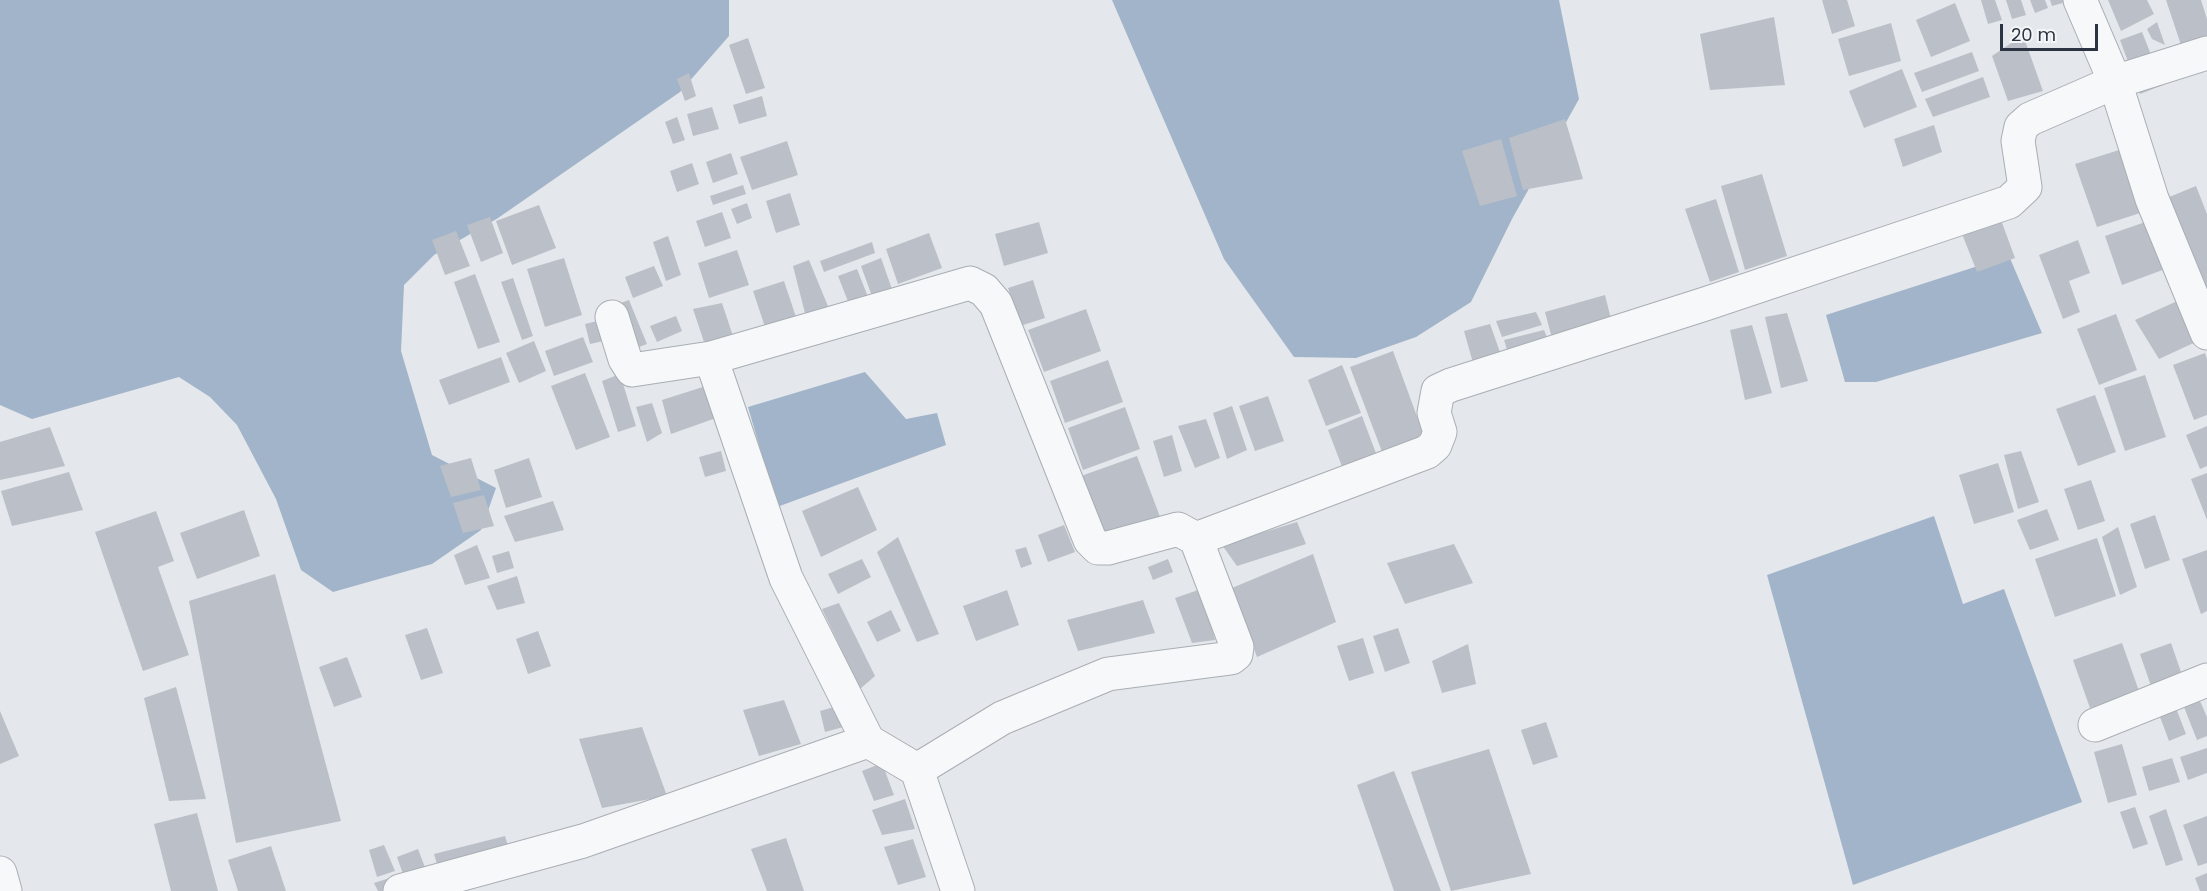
<!DOCTYPE html>
<style>
body{margin:0}
#map{position:relative;width:2207px;height:891px;overflow:hidden;background:#e4e7eb;font-family:Poppins,sans-serif}
canvas{display:block}
.scale{position:absolute;left:2000px;top:24px;width:98px;height:27px;box-sizing:border-box;border:3px solid #2c3443;border-top:0;padding-left:8px;font-size:18px;line-height:21px;white-space:nowrap;color:#2c3443;-webkit-text-stroke:4px #f4f6f8;paint-order:stroke}
</style>
<div id="map">
<canvas width="2207" height="891"></canvas>
<div class="scale">20 m</div>
</div>
<script>
const ctx = document.querySelector('canvas').getContext('2d');
ctx.lineJoin = 'round';
function fill(path, color) { ctx.fillStyle = color; ctx.fill(path, 'evenodd'); }
const toPath = rows => new Path2D(rows.map(r => 'M' + r).join(''));
function strokePath(path, color, width, dash) { ctx.strokeStyle = color; ctx.lineWidth = width; ctx.lineCap = dash ? 'butt' : 'round'; ctx.setLineDash(dash || []); ctx.stroke(path); }
const water = toPath([
 [0,0,729,0,729,36,680,92,498,218,434,255,404,285,401,351,432,455,496,488,481,530,432,564,333,592,301,570,276,499,237,425,210,397,179,377,32,419,0,405],
 [1112,0,1559,0,1579,99,1512,219,1471,302,1416,337,1356,358,1294,357,1224,259],
 [2009,256,2042,333,1876,382,1845,382,1826,315],
 [865,372,906,419,937,413,946,445,777,507,748,407],
 [1934,516,1963,604,2004,589,2082,802,1853,885,1767,575]
]);
const building = toPath([
 [1822,0,1847,0,1855,26,1832,34],
 [1981,0,1995,0,2002,20,1988,24],
 [2006,0,2021,0,2026,15,2012,19],
 [2030,0,2045,0,2048,8,2035,13],
 [2050,0,2065,0,2066,2,2052,6],
 [2108,0,2147,0,2154,14,2121,31],
 [2166,0,2201,0,2207,19,2207,38,2181,45],
 [1955,3,1970,41,1931,57,1916,20],
 [1774,17,1785,85,1710,90,1700,34],
 [2157,22,2165,45,2152,39,2147,29],
 [1891,23,1901,61,1849,76,1838,39],
 [2142,32,2163,85,2140,94,2120,40],
 [2023,35,2043,91,2008,101,1992,56],
 [748,38,765,88,746,94,729,45],
 [1972,52,1979,71,1922,92,1914,73],
 [1902,69,1917,107,1864,128,1849,91],
 [689,73,696,96,685,101,677,79],
 [1983,77,1990,97,1933,117,1925,99],
 [762,96,767,116,739,124,733,105],
 [712,107,719,129,693,136,687,114],
 [677,117,685,140,673,144,665,122],
 [1565,119,1583,179,1523,190,1509,138],
 [1934,125,1942,152,1903,167,1894,139],
 [1501,139,1517,196,1480,206,1462,151],
 [787,141,798,175,752,190,740,157],
 [2119,150,2140,213,2097,227,2075,164],
 [731,153,738,174,713,183,706,162],
 [692,163,699,184,677,192,670,171],
 [1762,174,1787,256,1745,270,1721,186],
 [743,185,746,194,713,205,710,196],
 [2196,186,2207,214,2207,302,2162,200],
 [790,193,800,225,776,233,766,201],
 [1716,199,1739,272,1710,282,1685,209],
 [1994,201,2015,258,1977,272,1955,216],
 [747,203,752,218,737,224,731,209],
 [539,205,556,248,512,265,496,221],
 [722,212,731,238,705,247,696,221],
 [490,217,503,253,481,262,467,225],
 [2151,220,2168,268,2122,285,2105,236],
 [1039,222,1048,253,1004,266,995,234],
 [456,231,470,266,445,275,432,240],
 [929,233,942,268,898,284,886,249],
 [668,236,681,275,666,281,653,242],
 [2078,240,2090,273,2069,281,2080,312,2063,319,2039,255],
 [872,242,875,253,824,272,820,261],
 [737,250,749,285,709,298,698,263],
 [564,258,582,315,545,327,527,269],
 [881,258,893,292,873,299,861,266],
 [809,260,832,316,808,325,793,266],
 [654,266,663,286,633,298,625,277],
 [857,269,870,302,851,309,838,276],
 [475,274,500,342,478,349,454,282],
 [513,278,533,336,522,340,501,282],
 [1033,280,1045,318,1020,326,1008,288],
 [784,281,797,320,766,330,753,291],
 [1605,295,1612,323,1553,342,1545,312],
 [2184,298,2200,340,2159,359,2135,320],
 [629,300,647,344,631,350,612,306],
 [722,303,733,336,704,342,693,309],
 [1086,309,1101,351,1044,372,1028,330],
 [1536,312,1542,325,1502,337,1496,321],
 [1787,313,1808,381,1781,388,1765,317],
 [2116,314,2137,370,2099,385,2077,329],
 [676,316,682,331,657,342,650,326],
 [606,319,612,339,590,344,585,324],
 [1490,324,1501,355,1473,363,1464,331],
 [1752,325,1772,393,1745,400,1730,330],
 [1544,330,1550,344,1509,356,1504,340],
 [583,337,593,362,554,376,545,351],
 [534,341,546,371,519,383,506,353],
 [1393,351,1426,441,1384,457,1350,367],
 [2205,353,2207,359,2207,415,2194,420,2173,365],
 [501,357,510,382,449,405,439,380],
 [1108,360,1123,402,1065,423,1050,381],
 [1342,365,1361,413,1326,426,1308,380],
 [585,373,610,437,576,450,551,386],
 [620,374,636,426,618,432,602,381],
 [2145,375,2166,437,2125,451,2104,388],
 [709,385,719,417,671,434,662,400],
 [2095,395,2116,452,2078,466,2056,409],
 [1268,396,1284,441,1255,451,1239,406],
 [652,403,662,433,647,442,636,407],
 [1232,406,1247,450,1227,459,1213,413],
 [1125,407,1140,449,1083,470,1068,428],
 [1362,416,1380,464,1346,477,1328,430],
 [1206,419,1220,458,1195,468,1178,426],
 [2207,426,2207,466,2200,469,2186,435],
 [50,427,65,466,0,480,0,442],
 [1172,435,1182,471,1164,477,1153,441],
 [721,451,726,471,705,477,699,457],
 [2021,451,2039,502,2018,509,2004,455],
 [1137,456,1162,522,1106,543,1081,476],
 [471,458,481,490,451,497,440,466],
 [529,458,542,497,506,508,494,470],
 [1998,463,2014,512,1974,524,1959,475],
 [69,472,83,510,12,526,1,491],
 [2207,473,2207,520,2191,479],
 [2091,480,2105,521,2078,530,2064,489],
 [858,487,877,530,821,557,802,511],
 [484,495,494,526,463,533,453,503],
 [553,501,564,530,515,542,504,516],
 [2047,509,2059,540,2030,550,2017,520],
 [244,510,260,556,197,579,180,533],
 [156,511,174,561,158,567,189,655,143,671,95,532],
 [2155,515,2170,560,2145,569,2130,524],
 [1297,522,1306,544,1237,566,1222,545],
 [1064,525,1075,552,1048,562,1038,535],
 [2118,527,2137,587,2120,595,2102,537],
 [898,537,939,634,917,642,877,552],
 [2097,538,2116,596,2055,617,2035,559],
 [1454,544,1473,583,1405,604,1387,563],
 [477,545,490,578,465,585,454,555],
 [1026,547,1032,564,1021,568,1015,550],
 [2207,550,2207,611,2201,614,2182,559],
 [509,551,514,568,497,573,492,556],
 [1313,554,1336,622,1257,657,1232,588],
 [862,559,871,577,838,594,828,574],
 [1168,559,1173,572,1153,580,1148,567],
 [275,574,341,821,236,843,189,601],
 [517,576,525,603,497,610,487,586],
 [1201,589,1215,640,1192,643,1175,598],
 [1007,590,1019,625,976,641,963,606],
 [1143,600,1155,633,1078,651,1067,620],
 [839,603,875,676,860,689,822,609],
 [891,610,901,631,877,642,867,622],
 [427,628,443,673,421,680,405,635],
 [1398,628,1410,663,1385,672,1373,636],
 [538,631,551,666,528,674,516,639],
 [1363,638,1374,673,1349,681,1337,646],
 [2122,643,2139,691,2090,708,2073,660],
 [2171,643,2182,675,2151,686,2140,654],
 [1468,644,1476,684,1442,693,1432,661],
 [347,657,362,697,334,707,319,667],
 [176,687,206,799,169,801,144,698],
 [784,700,801,744,759,756,743,710],
 [2200,701,2207,717,2207,736,2197,740,2184,707],
 [2174,703,2186,734,2169,741,2157,709],
 [841,705,847,726,825,732,820,711],
 [0,711,19,756,0,764],
 [1546,722,1558,757,1533,765,1521,730],
 [642,727,667,796,602,808,579,739],
 [2122,744,2137,795,2108,803,2094,752],
 [2207,748,2207,773,2188,780,2180,757],
 [1489,749,1531,874,1451,891,1411,772],
 [2172,758,2180,782,2149,791,2142,767],
 [882,763,894,795,874,801,862,771],
 [1394,771,1441,891,1394,891,1357,785],
 [905,799,915,829,882,835,872,810],
 [2135,807,2148,844,2133,849,2120,812],
 [2166,809,2183,860,2166,866,2149,816],
 [197,813,218,891,171,891,154,824],
 [2207,816,2207,863,2198,866,2183,825],
 [505,836,510,852,439,871,434,854],
 [786,838,804,891,767,891,751,849],
 [913,839,926,877,898,885,884,847],
 [384,845,395,871,377,877,369,850],
 [271,846,286,891,238,891,228,860],
 [418,849,431,883,409,891,397,857],
 [2207,873,2207,891,2200,891,2195,878],
 [396,876,403,891,378,891,374,883]
]);
const street = toPath([
 [2080,0,2115,82,2152,199,2207,333],
 [612,317,625,359,632,370,711,358],
 [1196,539,1427,452,1435,445,1440,432,1434,413,1438,391,1451,385,1705,304,2009,202,2025,187,2018,141,2021,127,2030,119,2115,82,2207,53],
 [2095,725,2207,680],
 [868,741,786,578,711,358,970,283,984,290,996,304,1090,540,1098,548,1108,548,1178,529,1196,539,1237,647,1236,654,1231,658,1108,674,1002,718,917,770],
 [0,873,5,891],
 [400,891,583,841,868,741,917,770,958,891]
]);
fill(water, '#a1b4c9');
fill(building, '#bbc0c8');
strokePath(street, '#a9aeb5', 35);
strokePath(street, '#f7f8f9', 33);
</script>
